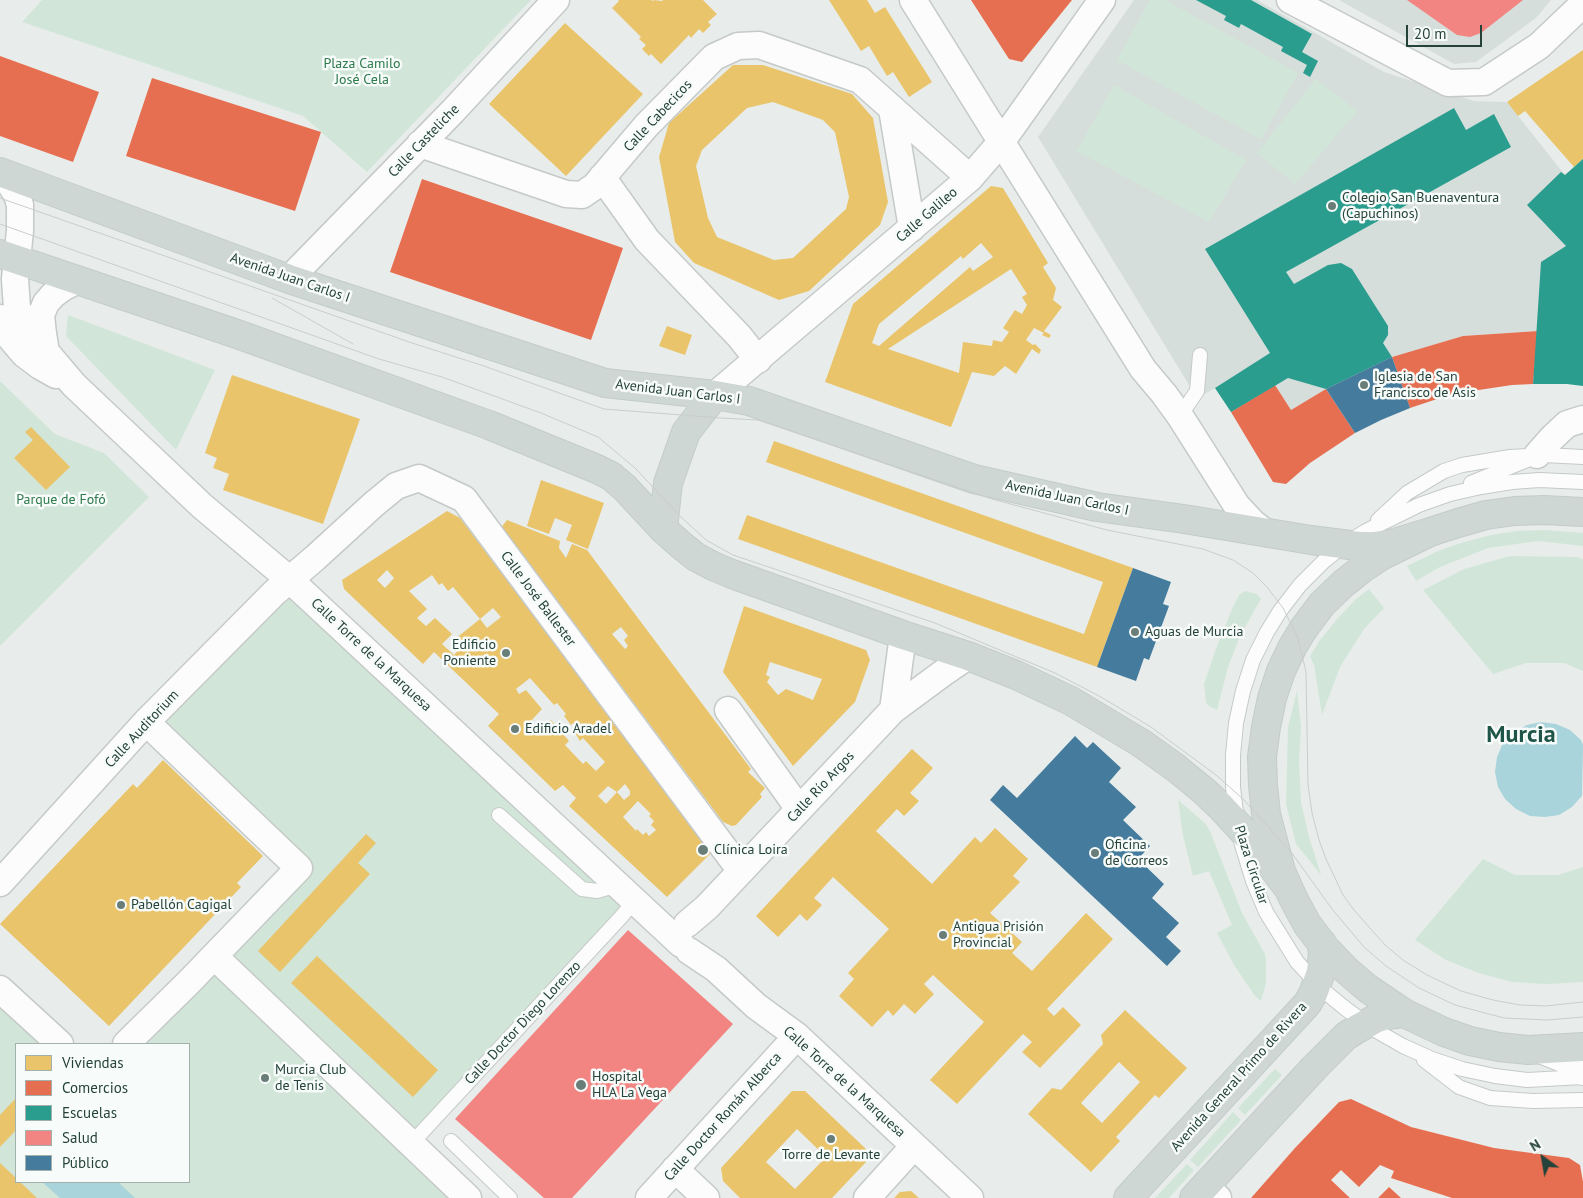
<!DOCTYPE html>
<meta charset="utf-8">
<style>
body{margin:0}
#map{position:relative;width:1583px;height:1198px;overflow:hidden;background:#e8edeb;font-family:"PT Sans",sans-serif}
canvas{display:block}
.legend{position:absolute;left:15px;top:1043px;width:175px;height:140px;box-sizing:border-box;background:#f7fbf9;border:1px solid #a3b1ad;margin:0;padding:6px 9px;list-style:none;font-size:15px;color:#24423a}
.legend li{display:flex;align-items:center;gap:10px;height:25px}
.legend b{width:25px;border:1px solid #a3b1ad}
.north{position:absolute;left:1518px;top:1133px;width:50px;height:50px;-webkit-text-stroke:4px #f7fbf9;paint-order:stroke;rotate:328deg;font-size:14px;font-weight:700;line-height:20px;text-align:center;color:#24423a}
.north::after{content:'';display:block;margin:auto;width:18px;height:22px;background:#24423a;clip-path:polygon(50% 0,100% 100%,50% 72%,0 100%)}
.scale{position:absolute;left:1406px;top:25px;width:76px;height:22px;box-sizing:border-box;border:2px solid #24423a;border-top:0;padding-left:6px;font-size:15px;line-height:18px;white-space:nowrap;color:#24423a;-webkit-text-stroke:4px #f7fbf9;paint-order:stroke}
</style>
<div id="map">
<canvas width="1583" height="1198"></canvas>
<ul class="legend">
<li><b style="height:14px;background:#e9c46a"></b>Viviendas</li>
<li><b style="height:14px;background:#e76f51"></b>Comercios</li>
<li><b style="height:14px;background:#2a9d8f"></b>Escuelas</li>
<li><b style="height:14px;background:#f28482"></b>Salud</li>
<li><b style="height:14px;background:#457b9d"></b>Público</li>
</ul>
<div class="north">N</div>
<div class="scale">20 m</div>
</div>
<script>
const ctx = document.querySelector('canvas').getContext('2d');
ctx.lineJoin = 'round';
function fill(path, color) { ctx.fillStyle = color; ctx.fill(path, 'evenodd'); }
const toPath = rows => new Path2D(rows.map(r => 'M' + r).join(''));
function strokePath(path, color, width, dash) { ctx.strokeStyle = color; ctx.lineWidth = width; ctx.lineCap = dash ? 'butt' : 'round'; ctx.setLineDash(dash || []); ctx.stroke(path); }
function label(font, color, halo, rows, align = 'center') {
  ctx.font = font + ' "PT Sans",sans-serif'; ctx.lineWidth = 5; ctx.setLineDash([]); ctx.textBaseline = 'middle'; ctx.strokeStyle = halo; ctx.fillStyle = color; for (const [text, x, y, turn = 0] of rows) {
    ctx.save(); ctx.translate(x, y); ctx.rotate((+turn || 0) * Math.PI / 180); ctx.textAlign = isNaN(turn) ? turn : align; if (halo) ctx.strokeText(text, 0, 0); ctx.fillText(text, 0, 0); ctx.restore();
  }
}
const built = toPath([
 [1134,0,1257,0,1384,72,1474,101,1507,102,1565,175,1583,159,1583,236,1538,331,1463,336,1392,357,1410,408,1381,420,1355,433,1327,389,1291,410,1275,385,1231,412,1215,388,1203,395,1189,385,1038,137],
 [1339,0,1551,0,1536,18,1476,62,1454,64]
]);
const green = toPath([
 [42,0,531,0,367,172,303,116,22,22],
 [1150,0,1165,0,1298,73,1261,139,1117,60],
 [1316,79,1357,111,1295,184,1257,153],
 [1114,85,1246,160,1209,222,1077,151],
 [68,315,215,370,176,450,66,336],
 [0,381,55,434,104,453,149,497,0,646],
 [1544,530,1583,533,1583,546,1538,541,1488,548,1440,567,1416,581,1407,566,1438,551,1464,542,1491,535,1517,531],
 [1510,556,1577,557,1583,559,1583,671,1564,663,1526,663,1493,674,1423,590,1464,569],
 [280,589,293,602,317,604,634,901,411,1143,468,1198,0,1198,0,989,60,1044,16,1044,16,1182,189,1182,189,1044,126,1044,299,868,146,722],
 [1369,589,1384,608,1364,629,1340,667,1322,715,1314,665,1310,656,1320,640,1338,618,1356,599],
 [1245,591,1257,594,1261,599,1241,634,1228,667,1217,710,1209,706,1206,702,1204,684,1217,646,1233,607,1239,595],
 [1297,691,1301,727,1299,760,1301,802,1309,837,1321,875,1296,844,1286,804,1288,727],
 [1178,800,1205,823,1210,831,1242,913,1265,954,1266,959,1266,983,1261,1001,1255,996,1234,965,1217,933,1232,925,1209,871,1193,876,1183,836],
 [1483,859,1515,875,1558,875,1583,867,1583,982,1547,984,1512,982,1479,973,1446,960,1415,940],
 [1275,1069,1282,1075,1245,1115,1238,1108],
 [1233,1112,1241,1120,1198,1167,1190,1160],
 [1187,1164,1194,1170,1169,1198,1155,1198]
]);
const water = toPath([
 [1541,722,1556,724,1570,730,1581,740,1583,745,1582,796,1572,807,1559,815,1545,817,1530,816,1516,809,1505,799,1498,787,1495,772,1497,757,1503,743,1513,733,1527,725],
 [42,1182,118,1182,135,1198,60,1198]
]);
const homes = toPath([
 [618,0,651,0,653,1,654,0,662,1,663,0,703,0,717,14,708,22,711,25,703,33,699,29,691,38,689,35,661,64,651,54,649,56,642,49,646,45,639,39,641,37,612,8,619,1],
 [829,0,867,0,875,13,885,7,932,82,909,97,893,72,887,76,869,46,861,51],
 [565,23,643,94,566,176,489,104],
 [1583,50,1583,159,1574,167,1525,111,1518,116,1507,102],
 [733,65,763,65,852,94,873,118,888,202,880,225,809,291,779,300,694,263,675,242,659,157,669,123],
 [773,102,823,120,835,132,849,197,846,209,793,258,774,260,717,237,708,218,696,166,702,150,747,108],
 [991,186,1003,188,1048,263,1043,267,1056,288,1053,300,1062,307,1044,331,1051,335,1049,338,1042,335,1044,333,1034,328,1026,340,1033,345,1035,344,1041,350,1039,354,1032,349,1016,374,1005,366,994,376,972,372,951,427,825,382,853,304],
 [981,243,993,257,973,271,970,267,879,346,872,343,879,324,961,256,963,259],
 [1011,269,1027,294,1022,297,1027,305,1022,314,1015,310,1003,328,1009,332,1002,342,993,340,992,346,963,342,959,373,888,349],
 [667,326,692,335,685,355,659,346],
 [232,375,360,419,323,524,223,490,229,474,213,468,217,458,205,453],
 [31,427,70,467,46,490,14,458,33,440,25,432],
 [774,441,1133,568,1097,667,738,539,747,515,1084,634,1103,582,766,462],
 [541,480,604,503,588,549,566,540,572,525,555,518,549,534,527,526],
 [447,511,460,518,712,852,667,897,569,806,576,798,563,785,555,791,488,726,499,714,434,652,423,664,344,589,342,580],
 [387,570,394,578,385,588,377,580],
 [432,575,439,585,442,583,448,591,453,587,480,619,455,639,463,645,454,655,442,644,452,634,435,618,426,626,417,618,427,609,409,591],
 [493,608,501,617,487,628,480,619],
 [530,678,554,705,557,703,566,714,564,716,571,725,573,723,577,729,574,731,580,741,583,738,605,762,596,771,586,761,583,764,565,745,569,741,551,720,541,732,530,722,542,709,526,690,519,694,516,689],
 [625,784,630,791,630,795,624,800,617,792,606,804,598,796,608,786,617,792],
 [638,801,651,814,649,816,654,821,651,825,656,830,649,836,646,832,643,835,637,829,636,831,623,817],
 [507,520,560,541,559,548,566,558,572,544,587,550,751,769,748,772,765,788,760,794,762,797,736,825,732,826,723,822,524,556,500,529],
 [621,627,628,636,624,640,628,646,625,649,612,634],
 [744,606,866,650,870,660,855,702,793,766,723,672],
 [770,662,822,679,813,700,786,689,778,695,767,682,770,677,766,675],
 [912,749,933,768,910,793,919,801,904,816,897,809,876,831,932,884,975,837,981,843,995,828,1028,859,1013,876,1020,882,990,913,1022,942,1012,953,1032,971,1086,913,1113,939,1047,1009,1054,1016,1063,1007,1081,1025,1040,1068,1022,1052,1032,1042,1023,1034,957,1104,930,1080,984,1022,933,975,924,984,934,994,915,1014,904,1004,893,1016,888,1010,872,1027,839,996,854,979,848,973,889,929,833,877,814,898,822,905,807,921,800,914,778,937,756,916],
 [163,760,263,856,237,883,241,887,109,1026,0,924,133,784,137,788],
 [366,834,376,843,358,863,370,874,280,972,258,951],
 [317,956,438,1070,413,1097,291,983],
 [1125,1010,1187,1068,1159,1098,1155,1095,1116,1137,1120,1141,1091,1172,1028,1114,1052,1088,1061,1090,1103,1044,1101,1035],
 [1119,1062,1140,1082,1102,1123,1081,1103],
 [792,1091,805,1091,866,1149,866,1162,832,1198,740,1198,723,1181,721,1168],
 [797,1129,826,1157,795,1189,766,1162],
 [16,1098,16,1130,0,1147,0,1115],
 [0,1163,16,1178,16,1182,20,1182,37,1198,0,1198],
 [911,1191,919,1198,894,1198,900,1192]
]);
const shops = toPath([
 [971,0,1072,0,1022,62,1009,59],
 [0,56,99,92,73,162,0,136],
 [152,78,321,132,295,211,126,156],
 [422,179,623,248,591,340,390,272],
 [1538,331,1533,384,1512,385,1452,394,1410,408,1392,357,1463,336],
 [1275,385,1291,410,1326,389,1355,433,1310,463,1286,484,1273,482,1231,412],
 [1351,1099,1411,1127,1494,1148,1569,1158,1580,1165,1583,1182,1583,1198,1452,1198,1391,1178,1394,1171,1380,1165,1359,1187,1341,1170,1331,1180,1350,1198,1251,1198,1295,1148,1339,1102],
 [1389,1187,1401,1198,1378,1198]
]);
const schools = toPath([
 [1196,0,1251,0,1312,34,1302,52,1318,61,1310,77,1303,73,1307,65,1281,51,1283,47,1241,24,1239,28,1224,20,1226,16],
 [1454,108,1466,130,1494,114,1511,147,1286,272,1294,284,1328,265,1341,263,1352,269,1388,326,1388,335,1383,343,1392,357,1326,389,1288,378,1231,412,1215,388,1270,353,1205,249],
 [1583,159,1583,386,1567,384,1533,384,1541,262,1566,246,1527,205,1561,172,1565,175]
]);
const health = toPath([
 [1407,0,1523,0,1481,33,1470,37,1457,35],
 [628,930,733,1024,572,1198,544,1198,455,1119]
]);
const public = toPath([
 [1392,357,1410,408,1381,420,1355,433,1326,389],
 [1133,568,1171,582,1163,604,1169,606,1149,660,1144,658,1136,681,1097,667],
 [1075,736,1087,748,1093,742,1121,768,1109,782,1136,807,1123,820,1150,846,1138,859,1164,884,1152,898,1179,923,1166,937,1181,951,1167,966,990,800,1003,785,1017,798]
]);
const lane = toPath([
 [1180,416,1197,391,1200,355],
 [1583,482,1539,480,1512,482,1481,487,1450,494,1419,505,1366,531,1348,542,1323,562,1300,585,1280,611,1267,632,1253,660,1243,691,1236,723,1233,755,1233,787,1237,822,1242,845,1253,881,1266,912,1297,962,1324,991,1346,1009,1375,1030,1403,1046,1432,1059,1462,1069,1495,1076,1527,1080,1583,1077],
 [1471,483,1527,460],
 [1378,520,1407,493,1444,471,1462,465,1510,457,1544,455,1583,457],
 [499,815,582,889,597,891,618,885],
 [1424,1060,1459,1087,1490,1098,1533,1101,1583,1100],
 [451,1141,510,1198],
 [411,1144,622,916,634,901]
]);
const street = toPath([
 [913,0,1143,369,1164,394,1180,416,1237,506,1253,523,1266,533],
 [1290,0,1448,83,1484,82,1539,46,1583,4],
 [892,109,912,228],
 [420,144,566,194,582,195,595,186,646,126,714,57,738,46,759,45,860,80,970,178],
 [0,174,10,184,17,195,20,205,20,231,15,279,17,308,26,325,45,349],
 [602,177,647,240,739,336,758,360],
 [289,279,453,111,556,0],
 [78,280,64,287,53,295,46,303,41,315,43,334,46,352,74,385,202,506,290,580,681,944],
 [0,318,8,335,24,354,40,366,56,375],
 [715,395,970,178,1002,141,1102,0],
 [1537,455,1552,438,1567,424,1583,419],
 [903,635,893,710,943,673,968,656],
 [728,710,799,809],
 [0,883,146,722,274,593,315,558,374,504,396,486,419,478,464,499,741,871],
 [687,924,707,907,893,710],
 [689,951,716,969,756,1006,797,1036,970,1198],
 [214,956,468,1198],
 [0,989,60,1044],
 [126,1044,189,982,299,868,146,722],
 [675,1169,706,1198],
 [1205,1186,1218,1198],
 [649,1198,797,1036],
 [867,1198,914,1146]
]);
const secondary = toPath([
 [1543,1050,1563,1058,1583,1071]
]);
const primary = toPath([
 [0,172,289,279,605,383,715,395,749,401,974,479,1097,507,1184,519,1311,540,1358,546,1374,546,1394,543,1430,532],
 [0,254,237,334,489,425,597,469,611,476,625,488,663,529,681,545,696,557,713,566,732,574,903,635,968,656,1016,675,1071,701,1141,743,1176,768,1204,791,1221,807,1255,844,1289,889],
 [1583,512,1544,510,1515,511,1486,515,1458,523,1430,532,1381,556,1363,568,1343,584,1322,604,1304,628,1293,646,1281,671,1272,698,1266,727,1262,757,1263,785,1266,814,1281,871,1293,898,1307,924,1325,948,1345,969,1367,988,1404,1013,1444,1032,1470,1041,1499,1047,1528,1050,1583,1047],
 [663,529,668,483,686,432,715,395],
 [1128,1198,1307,1004,1313,994,1321,972,1323,952,1321,942],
 [1194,1198,1314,1068,1346,1036,1357,1029,1377,1018,1387,1015,1404,1013]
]);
const tram = toPath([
 [0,198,412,343,481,365,604,409,721,418,758,420,992,499,1107,530,1203,549,1233,560,1253,573,1267,587,1283,608,1298,638,1306,672,1308,785,1312,813,1319,840,1326,859,1343,895,1354,910,1385,945,1403,960,1427,975,1461,991,1493,1000,1520,1005,1546,1006,1583,1002],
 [0,224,379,359,442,377,541,413,598,437,635,468,680,516,706,540,733,555,935,623,1055,673,1101,697,1151,727,1216,775,1243,799,1291,852,1332,909,1364,947,1386,966,1419,988,1455,1005,1504,1018,1547,1020,1583,1017],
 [272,298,353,344]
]);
const markers = [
 [1332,206,5,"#697e78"],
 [1364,385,5,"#697e78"],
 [1135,632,5,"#697e78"],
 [506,653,5,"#697e78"],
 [515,729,5,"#697e78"],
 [703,850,6,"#697e78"],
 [1095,853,5,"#697e78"],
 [121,905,5,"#697e78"],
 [943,935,5,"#697e78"],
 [265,1078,5,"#697e78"],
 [581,1085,6,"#697e78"],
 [831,1139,5,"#697e78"]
];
const parkNames = [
 ["Plaza Camilo",362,64],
 ["José Cela",362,80],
 ["Parque de Fofó",61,500]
];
const streetNames = [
 ["Calle Cabecicos",658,116,-47],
 ["Calle Casteliche",424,141,-46],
 ["Calle Galileo",927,215,-41],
 ["Avenida Juan Carlos I",290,278,19],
 ["Avenida Juan Carlos I",678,392,7],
 ["Avenida Juan Carlos I",1067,498,12],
 ["Calle José Ballester",538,599,53],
 ["Calle Torre de la Marquesa",371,655,43],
 ["Calle Auditorium",142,729,-47],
 ["Calle Río Argos",821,787,-47],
 ["Plaza Circular",1251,865,72],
 ["Calle Doctor Diego Lorenzo",523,1023,-47],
 ["Avenida General Primo de Rivera",1239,1077,-48],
 ["Calle Torre de la Marquesa",844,1082,42],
 ["Calle Doctor Román Alberca",723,1117,-48]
];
const poiNames = [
 ["Colegio San Buenaventura",1342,198],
 ["(Capuchinos)",1342,214],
 ["Iglesia de San",1374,377],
 ["Francisco de Asis",1374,393],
 ["Aguas de Murcia",1145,632],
 ["Edificio",496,645,"right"],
 ["Poniente",496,661,"right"],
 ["Edificio Aradel",525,729],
 ["Oficina",1105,845],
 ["de Correos",1105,861],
 ["Clínica Loira",714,850],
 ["Pabellón Cagigal",131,905],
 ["Antigua Prisión",953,927],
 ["Provincial",953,943],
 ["Murcia Club",275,1070],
 ["de Tenis",275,1086],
 ["Hospital",592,1077],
 ["HLA La Vega",592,1093],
 ["Torre de Levante",831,1155,"center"]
];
const townNames = [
 ["Murcia",1521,735]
];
fill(built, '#d6dedb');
fill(green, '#d1e6d8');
fill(water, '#a9d4db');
fill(homes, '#e9c46a');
fill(shops, '#e76f51');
fill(schools, '#2a9d8f');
fill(health, '#f28482');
fill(public, '#457b9d');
strokePath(lane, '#c5cac8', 16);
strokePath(street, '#c5cac8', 29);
strokePath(secondary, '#c3cbc8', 30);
strokePath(primary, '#c3ccc9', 30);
strokePath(lane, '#fcfcfc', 14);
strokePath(street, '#fcfcfc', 26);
strokePath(secondary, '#fcfcfc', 28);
strokePath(primary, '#cfd7d5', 28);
strokePath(tram, '#c9cdcc', 1);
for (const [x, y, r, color] of markers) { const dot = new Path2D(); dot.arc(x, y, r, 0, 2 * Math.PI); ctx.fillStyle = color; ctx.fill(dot); strokePath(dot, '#f7fbf9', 2); }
label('14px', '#2d7a4b', '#f7fbf9', parkNames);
label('14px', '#24423a', '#f7fbf9', streetNames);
label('14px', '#24423a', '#f7fbf9', poiNames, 'left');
label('bold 24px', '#1f5548', '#f7fbf9', townNames);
</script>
